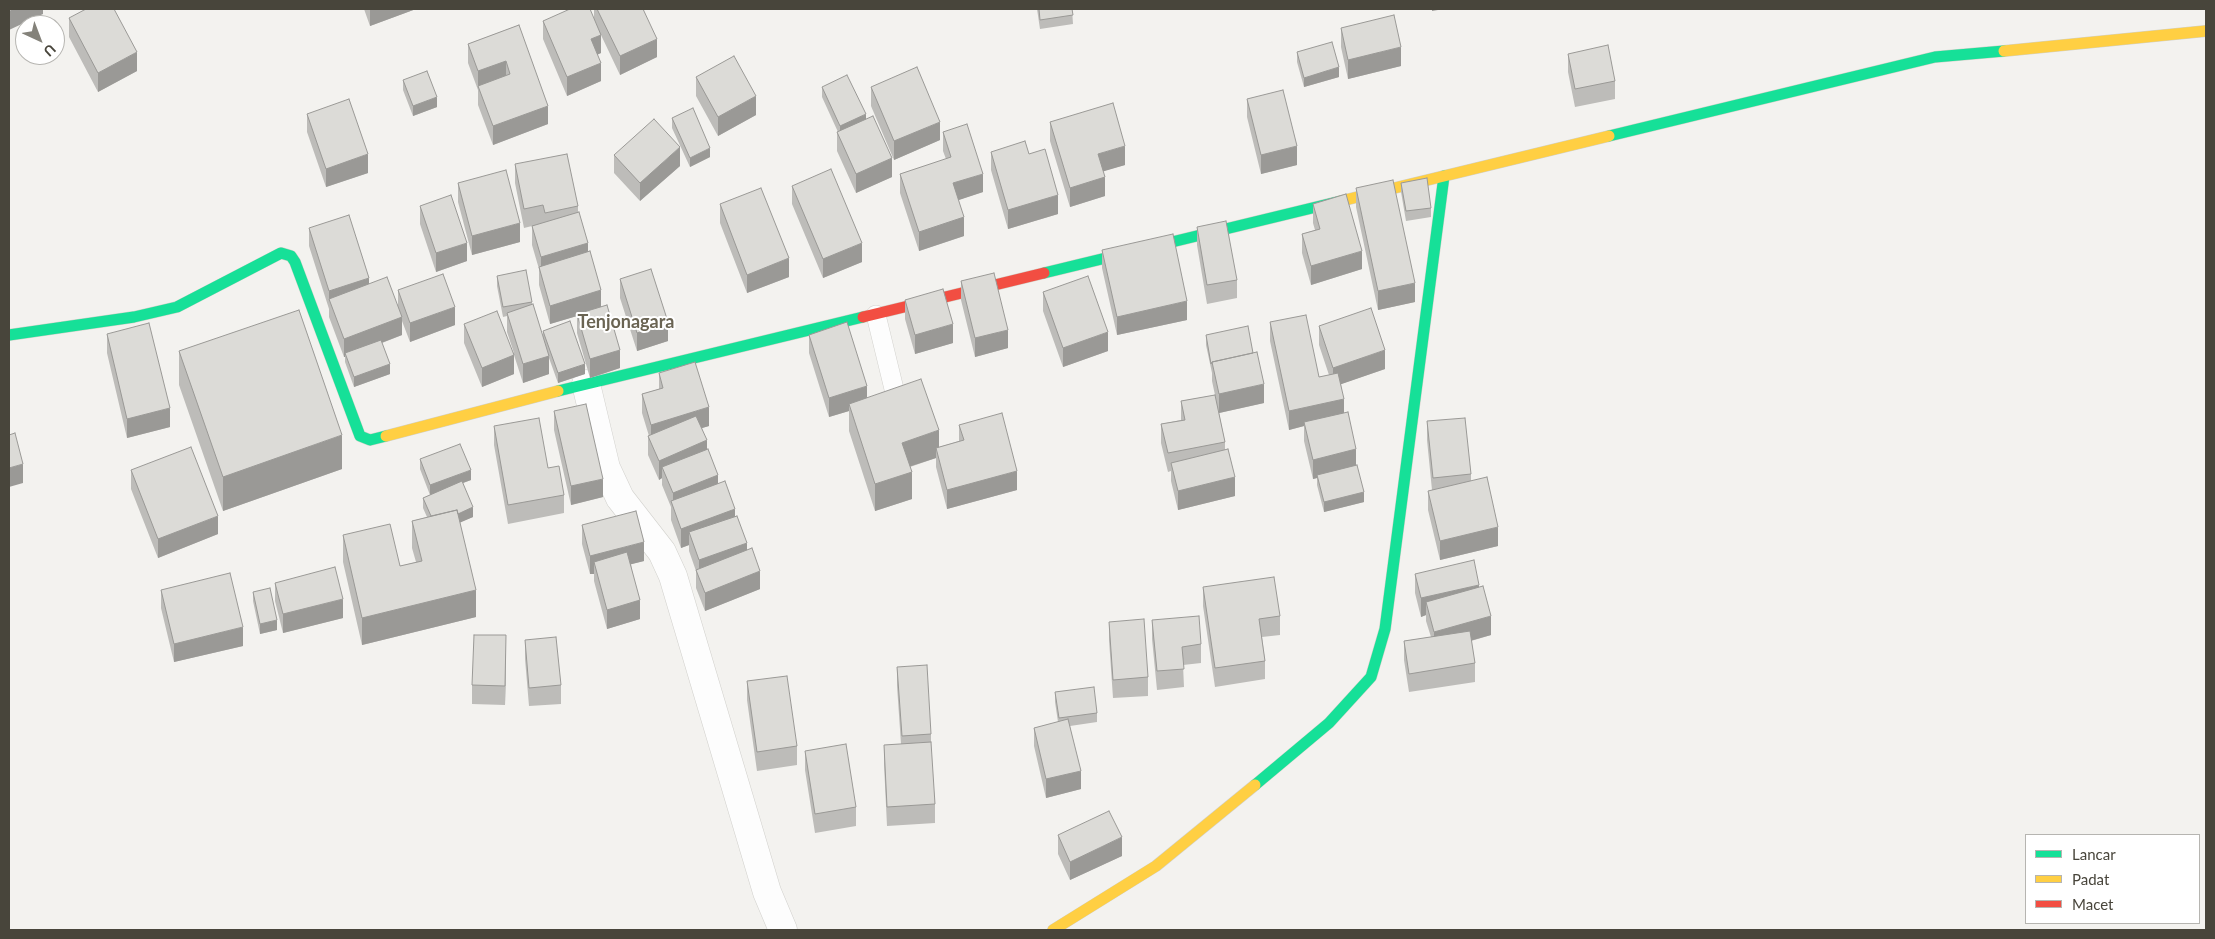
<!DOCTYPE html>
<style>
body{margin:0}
#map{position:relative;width:2215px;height:939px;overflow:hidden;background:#f3f2ef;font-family:Lato,sans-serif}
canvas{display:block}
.frame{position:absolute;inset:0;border:10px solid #48453b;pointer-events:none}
.legend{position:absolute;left:2025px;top:834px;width:175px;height:90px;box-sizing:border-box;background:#fff;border:1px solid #b6b5b1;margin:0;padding:6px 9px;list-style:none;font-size:15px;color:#48453b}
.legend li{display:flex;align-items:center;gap:10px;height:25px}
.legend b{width:25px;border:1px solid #b6b5b1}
.north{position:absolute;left:15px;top:15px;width:50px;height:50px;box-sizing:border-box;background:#fff;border:1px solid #b6b5b1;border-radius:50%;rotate:137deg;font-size:14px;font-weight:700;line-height:20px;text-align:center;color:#48453b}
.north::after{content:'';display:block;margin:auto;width:18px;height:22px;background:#84827a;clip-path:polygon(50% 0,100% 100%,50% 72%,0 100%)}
</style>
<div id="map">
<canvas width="2215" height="939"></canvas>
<div class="frame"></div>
<ul class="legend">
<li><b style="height:6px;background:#16e098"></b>Lancar</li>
<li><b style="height:6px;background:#ffcf43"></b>Padat</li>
<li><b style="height:6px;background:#f24e42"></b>Macet</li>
</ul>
<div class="north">U</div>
</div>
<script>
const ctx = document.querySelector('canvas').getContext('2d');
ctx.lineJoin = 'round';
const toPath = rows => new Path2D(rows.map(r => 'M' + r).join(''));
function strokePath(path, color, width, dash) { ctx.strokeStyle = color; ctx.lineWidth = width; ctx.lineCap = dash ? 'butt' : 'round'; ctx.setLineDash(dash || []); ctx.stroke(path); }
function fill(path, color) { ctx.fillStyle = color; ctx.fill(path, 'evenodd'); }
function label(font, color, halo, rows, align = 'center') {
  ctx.font = font + ' Lato,sans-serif'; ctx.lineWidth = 4; ctx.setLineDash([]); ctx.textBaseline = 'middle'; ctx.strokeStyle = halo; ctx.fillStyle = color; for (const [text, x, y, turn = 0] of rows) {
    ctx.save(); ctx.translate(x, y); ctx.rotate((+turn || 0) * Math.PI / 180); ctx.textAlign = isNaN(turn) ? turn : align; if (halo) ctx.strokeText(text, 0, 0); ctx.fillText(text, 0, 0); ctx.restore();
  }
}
const lane = toPath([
 [876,315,894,389]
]);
const street = toPath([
 [586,384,606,468,620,498,662,552,673,576,767,892,783,930]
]);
const fast = toPath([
 [1609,136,1935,57,2004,51],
 [1044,273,1341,201],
 [9,335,134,317,177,307,281,253,291,256,295,262,360,436,370,440,386,436],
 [558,391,863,317],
 [1255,785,1329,723,1371,677,1385,629,1444,176]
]);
const slow = toPath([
 [2004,51,2206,31],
 [1341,201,1609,136],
 [386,436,558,391],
 [1053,930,1156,866,1255,785]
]);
const jam = toPath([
 [863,317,1044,273]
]);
const wall = toPath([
 [364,9,416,9,370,26],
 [594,9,643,9,657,57,620,75,601,35,601,53,597,55,601,81,567,96,543,39,543,21,594,18],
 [1037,9,1072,9,1073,24,1040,29],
 [69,18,137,71,98,92,69,37],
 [519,25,548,124,493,145,478,105,478,90,468,63,468,44],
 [1341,28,1401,66,1348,79,1341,47],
 [1297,52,1339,77,1304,87,1297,62],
 [1568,54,1615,81,1615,99,1575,107,1568,72],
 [696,77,756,115,718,136,696,96],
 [403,80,437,107,413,116,403,90],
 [822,87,866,119,892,177,856,193,837,151,837,132,838,132,822,97],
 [871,87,940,140,894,160,871,106],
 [1247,99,1297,165,1261,174,1247,117],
 [307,114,368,173,326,187,307,132],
 [672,118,710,157,690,167,672,128],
 [1050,122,1125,165,1103,171,1105,196,1070,207,1050,141],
 [943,132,983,192,958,200,964,236,919,251,900,193,900,174,946,159,943,151],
 [991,152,1029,154,1058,214,1008,229,991,170],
 [614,155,680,166,640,201,614,173],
 [515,164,578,206,578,212,601,307,620,368,590,378,577,333,577,316,550,324,539,285,539,269,532,245,532,226,524,228,515,183],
 [458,183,520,242,472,255,458,202],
 [1401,183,1431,208,1431,217,1406,221,1401,192],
 [792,186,862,262,823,278,792,204],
 [1356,188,1415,302,1378,310,1356,207],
 [720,204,789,277,747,293,720,223],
 [1313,204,1362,269,1311,285,1302,253,1302,234,1315,230,1313,223],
 [420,206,467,261,436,272,420,224],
 [1197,227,1237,280,1237,298,1207,304,1197,245],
 [309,228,369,284,398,305,398,290,455,325,410,342,402,321,402,335,382,343,390,374,354,387,345,362,345,357,344,357,329,317,329,309,309,246],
 [1102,250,1187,320,1117,335,1102,268],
 [497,276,532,302,532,304,543,337,543,331,585,374,558,383,549,358,549,374,523,383,514,355,514,374,482,387,464,343,464,324,514,353,507,332,507,316,503,317,497,286],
 [620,279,668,341,637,351,620,298],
 [961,281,1008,348,975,357,961,300],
 [1043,292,1108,351,1063,367,1043,311],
 [905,300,953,343,915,354,905,319],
 [1270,322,1319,377,1329,375,1319,345,1319,326,1385,369,1341,384,1344,413,1356,466,1364,502,1324,512,1317,485,1317,478,1313,479,1304,441,1304,426,1289,430,1270,341],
 [107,334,170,427,127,438,107,353],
 [809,335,867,398,939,447,959,441,959,425,1017,490,947,509,936,467,936,458,910,467,912,499,875,511,849,431,849,411,829,417,809,353],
 [1206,335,1264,403,1219,413,1225,442,1225,450,1235,496,1178,510,1171,481,1171,471,1168,472,1161,443,1161,424,1181,420,1181,401,1215,395,1212,381,1212,373,1206,345],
 [179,351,342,469,223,511,179,385],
 [659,373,709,426,702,428,707,449,718,483,735,517,760,589,705,611,696,588,696,571,689,551,689,545,681,548,671,520,671,507,662,485,662,478,659,480,648,455,648,436,649,436,642,413,642,394,659,389],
 [554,411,603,497,571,505,554,430],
 [1427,421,1471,474,1471,481,1498,546,1440,560,1428,510,1428,491,1432,490,1427,440],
 [494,426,548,468,564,495,564,513,508,524,494,445],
 [420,459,471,480,463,483,473,517,460,522,476,617,362,645,343,562,343,535,400,566,416,562,412,548,412,521,427,517,423,508,423,498,430,495,420,469],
 [131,470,218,534,158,558,131,489],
 [582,525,644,561,631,564,640,619,607,629,594,581,594,574,590,574,582,544],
 [1415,574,1479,588,1491,635,1471,641,1475,663,1475,682,1409,692,1404,660,1404,641,1431,637,1426,621,1426,615,1421,617,1415,593],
 [275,583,343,618,283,633,275,601],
 [1203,587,1280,616,1280,635,1262,637,1265,661,1265,679,1215,687,1203,606],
 [161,590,243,646,174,662,161,608],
 [253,592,277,630,260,634,253,601],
 [1152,620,1201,644,1201,663,1183,665,1184,687,1157,690,1152,639],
 [1109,622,1148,677,1148,696,1113,698,1109,640],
 [525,640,561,685,561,704,529,706,525,659],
 [506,654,505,705,472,704,472,685],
 [897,667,931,734,931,752,935,804,935,823,887,826,884,764,884,745,901,744,897,686],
 [747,681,797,746,797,765,757,771,747,700],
 [1055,692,1097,713,1097,722,1070,726,1081,789,1046,798,1034,746,1034,728,1058,722,1055,702],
 [805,751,856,807,856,826,815,833,805,770],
 [1058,835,1122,856,1070,880,1058,854]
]);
const shadedWall = toPath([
 [13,9,43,9,43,14,9,30,9,11],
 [370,9,416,9,370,26],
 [1432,9,1444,9,1432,11],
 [601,35,601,53,591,57,591,39],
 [657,39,657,57,620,75,620,56],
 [1401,47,1401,66,1348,79,1348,60],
 [137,52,137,71,98,92,98,73],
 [506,61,506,80,478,86,478,71],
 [601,63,601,81,567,96,567,77],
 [1339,67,1339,77,1304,87,1304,78],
 [756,96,756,115,718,136,718,117],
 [437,97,437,107,413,116,413,106],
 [548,106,548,124,493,145,493,126],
 [866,114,866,124,840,136,840,126],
 [940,122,940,140,894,160,894,141],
 [1125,146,1125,165,1098,173,1098,154],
 [1297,146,1297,165,1261,174,1261,155],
 [680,147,680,166,640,201,640,183],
 [710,148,710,157,690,167,690,158],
 [368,154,368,173,326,187,326,169],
 [892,158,892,177,856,193,856,174],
 [983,174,983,192,953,202,953,183],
 [1105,177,1105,196,1070,207,1070,188],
 [1058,195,1058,214,1008,229,1008,210],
 [964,217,964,236,919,251,919,232],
 [520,223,520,242,472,255,472,236],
 [467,243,467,261,436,272,436,253],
 [588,243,588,261,541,273,541,257],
 [862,243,862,262,823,278,823,259],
 [1362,251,1362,269,1311,285,1311,266],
 [789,258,789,277,747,293,747,275],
 [369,278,369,297,329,299,329,291],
 [1415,283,1415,302,1378,310,1378,291],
 [601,290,601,309,577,314,577,316,550,324,550,306],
 [1187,301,1187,320,1117,335,1117,317],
 [455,307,455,325,410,342,410,323],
 [402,317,402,335,347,356,345,353,345,357,344,357,344,339],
 [668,322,668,341,637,351,637,333],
 [953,324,953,343,915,354,915,335],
 [1008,330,1008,348,975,357,975,338],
 [1108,332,1108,351,1063,367,1063,348],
 [620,350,620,368,590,378,590,359],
 [1385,350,1385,369,1333,387,1333,368],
 [514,355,514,374,482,387,482,368],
 [549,356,549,374,523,383,523,364],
 [390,364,390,374,354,387,354,377],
 [585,364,585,374,558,383,558,373],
 [1264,384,1264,403,1219,413,1219,394],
 [867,386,867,405,849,404,849,411,829,417,829,398],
 [1344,399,1344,418,1304,422,1304,426,1289,430,1289,411],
 [709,407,709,426,651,443,651,425],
 [170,408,170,427,127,438,127,419],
 [939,430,939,457,936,448,936,458,902,469,902,443],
 [342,435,342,469,223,511,223,477],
 [707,440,707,459,662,467,662,478,659,480,659,461],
 [1356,449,1356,468,1317,475,1317,478,1313,479,1313,460],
 [23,464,23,483,9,487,9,468],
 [471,470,471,480,430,495,430,485],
 [1017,471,1017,490,947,509,947,490],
 [912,472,912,499,875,511,875,484],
 [718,475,718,493,673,506,673,493],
 [1235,477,1235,496,1178,510,1178,491],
 [603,479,603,497,571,505,571,486],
 [1364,492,1364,502,1324,512,1324,502],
 [473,507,473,517,434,534,434,524],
 [735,509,735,528,689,532,689,545,681,548,681,529],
 [218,516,218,534,158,558,158,539],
 [1498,527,1498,546,1440,560,1440,541],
 [644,542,644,561,597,573,594,562,594,574,590,574,590,556],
 [747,543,747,562,699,576,699,560],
 [760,571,760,589,705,611,705,593],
 [1479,585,1479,603,1426,602,1426,615,1421,617,1421,598],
 [476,590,476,617,362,645,362,618],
 [343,599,343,618,283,633,283,614],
 [640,600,640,619,607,629,607,610],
 [1491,616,1491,635,1434,651,1434,632],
 [277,620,277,630,260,634,260,624],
 [243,627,243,646,174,662,174,644],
 [506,635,506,654,505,705,505,686],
 [1081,771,1081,789,1046,798,1046,779],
 [1122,837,1122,856,1070,880,1070,862]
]);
const building = toPath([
 [86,9,114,9,137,52,98,73,69,18,86,9],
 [570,9,590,9,601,35,591,39,601,63,567,77,543,21,570,9],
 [597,9,643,9,657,39,620,56,597,9],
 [1039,9,1072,9,1073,15,1040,20,1039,9],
 [1394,15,1401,47,1348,60,1341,28,1394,15],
 [519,25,548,106,493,126,478,86,510,74,506,61,478,71,468,44,519,25],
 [1332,42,1339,67,1304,78,1297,52,1332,42],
 [1608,45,1615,81,1575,89,1568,54,1608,45],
 [734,56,756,96,718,117,696,77,734,56],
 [917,67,940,122,894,141,871,87,917,67],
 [427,71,437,97,413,106,403,80,427,71],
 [847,75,866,114,840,126,822,87,847,75],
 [1283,90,1297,146,1261,155,1247,99,1283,90],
 [349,99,368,154,326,169,307,114,349,99],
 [1113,103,1125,146,1098,154,1105,177,1070,188,1050,122,1113,103],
 [693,108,710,148,690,158,672,118,693,108],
 [873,116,892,158,856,174,837,132,873,116],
 [654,119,680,147,640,183,614,155,654,119],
 [967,124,983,174,953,183,964,217,919,232,900,174,951,157,943,132,967,124],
 [1025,141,1029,154,1045,149,1058,195,1008,210,991,152,1025,141],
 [567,154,578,206,545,213,543,205,524,209,515,164,567,154],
 [831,169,862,243,823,259,792,186,831,169],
 [506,170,520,223,472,236,458,183,506,170],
 [1427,178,1431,208,1406,211,1401,183,1427,178],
 [1393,180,1415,283,1378,291,1356,188,1393,180],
 [761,188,789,258,747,275,720,204,761,188],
 [1346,194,1362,251,1311,266,1302,234,1320,229,1313,204,1346,194],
 [451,195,467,243,436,253,420,206,451,195],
 [579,212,588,243,541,257,532,226,579,212],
 [349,215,369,278,329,291,309,228,349,215],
 [1226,221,1237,280,1207,285,1197,227,1226,221],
 [1173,234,1187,301,1117,317,1102,250,1173,234],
 [590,251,601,290,550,306,539,267,590,251],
 [651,269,668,322,637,333,620,279,651,269],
 [526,270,532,302,503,307,497,276,526,270],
 [994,273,1008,330,975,338,961,281,994,273],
 [443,274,455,307,410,323,398,290,443,274],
 [1088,276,1108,332,1063,348,1043,292,1088,276],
 [387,277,402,317,344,339,329,299,387,277],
 [943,289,953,324,915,335,905,300,943,289],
 [533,304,549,356,523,364,507,313,533,304],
 [607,305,620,350,590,359,577,314,607,305],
 [1371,308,1385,350,1333,368,1319,326,1371,308],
 [299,310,342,435,223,477,179,351,299,310],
 [497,311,514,355,482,368,464,324,497,311],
 [1306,315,1319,377,1338,373,1344,399,1289,411,1270,322,1306,315],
 [570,321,585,364,558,373,543,331,570,321],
 [847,322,867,386,829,398,809,335,847,322],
 [149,323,170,408,127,419,107,334,149,323],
 [1248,326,1253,353,1212,362,1211,364,1206,335,1248,326],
 [381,340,390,364,354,377,345,353,381,340],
 [1257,352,1264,384,1219,394,1212,362,1257,352],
 [695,362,709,407,651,425,642,394,663,388,659,373,695,362],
 [921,379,939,430,902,443,912,472,875,484,849,404,921,379],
 [1215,395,1225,442,1168,453,1161,424,1185,420,1181,401,1215,395],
 [586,404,603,479,571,486,554,411,586,404],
 [1348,412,1356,449,1313,460,1304,422,1348,412],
 [1002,413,1017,471,947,490,936,448,964,440,959,425,1002,413],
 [696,416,707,440,659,461,648,436,696,416],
 [539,418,548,468,559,466,564,495,508,505,494,426,539,418],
 [1465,418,1471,474,1433,478,1427,421,1465,418],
 [15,433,23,464,9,468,9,435,15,433],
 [460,444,471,470,430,485,420,459,460,444],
 [191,447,218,516,158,539,131,470,191,447],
 [708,449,718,475,673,493,662,467,708,449],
 [1228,449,1235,477,1178,491,1171,463,1228,449],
 [1357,465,1364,492,1324,502,1317,475,1357,465],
 [1487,477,1498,527,1440,541,1428,491,1487,477],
 [462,481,473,507,458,514,457,510,431,516,423,498,462,481],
 [725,481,735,509,681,529,671,501,725,481],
 [457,510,476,590,362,618,343,535,390,524,400,566,422,561,412,521,457,510],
 [636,511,644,542,590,556,582,525,636,511],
 [737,516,747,543,699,560,689,532,737,516],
 [752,548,760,571,705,593,696,570,752,548],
 [627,552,640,600,607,610,594,562,627,552],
 [1474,560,1479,585,1421,598,1415,574,1474,560],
 [335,567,343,599,283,614,275,583,335,567],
 [230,573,243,627,174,644,161,590,230,573],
 [1274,577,1280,616,1259,619,1265,661,1215,668,1203,587,1274,577],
 [1483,586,1491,616,1434,632,1426,602,1483,586],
 [270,588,277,620,260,624,253,592,270,588],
 [1199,616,1201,644,1182,647,1184,669,1157,671,1152,620,1199,616],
 [1144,619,1148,677,1113,680,1109,622,1144,619],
 [1470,631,1475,663,1409,674,1404,641,1470,631],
 [474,635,506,635,505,686,472,685,474,635],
 [556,637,561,685,529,688,525,640,556,637],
 [927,665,931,734,902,736,897,667,927,665],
 [787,676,797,746,757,752,747,681,787,676],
 [1094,687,1097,713,1059,718,1055,692,1094,687],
 [1068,719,1081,771,1046,779,1034,728,1068,719],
 [931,742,935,804,887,807,884,745,931,742],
 [846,744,856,807,815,814,805,751,846,744],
 [1109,811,1122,837,1070,862,1058,835,1109,811]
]);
const quarterNames = [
 ["Tenjonagara",626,322]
];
strokePath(lane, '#d1d0cc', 20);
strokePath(street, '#d1d0cc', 29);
strokePath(fast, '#d1d0c7', 12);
strokePath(slow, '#d1d0c7', 12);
strokePath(jam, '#d1d0c7', 12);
strokePath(lane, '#fdfdfd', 19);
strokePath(street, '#fdfdfd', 28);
strokePath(fast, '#16e098', 11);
strokePath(slow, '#ffcf43', 11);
strokePath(jam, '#f24e42', 11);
fill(wall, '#bdbcb9');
fill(shadedWall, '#9a9996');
fill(building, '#dcdbd7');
strokePath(building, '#9a9996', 1);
label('bold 18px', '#6a6453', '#fff', quarterNames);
</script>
